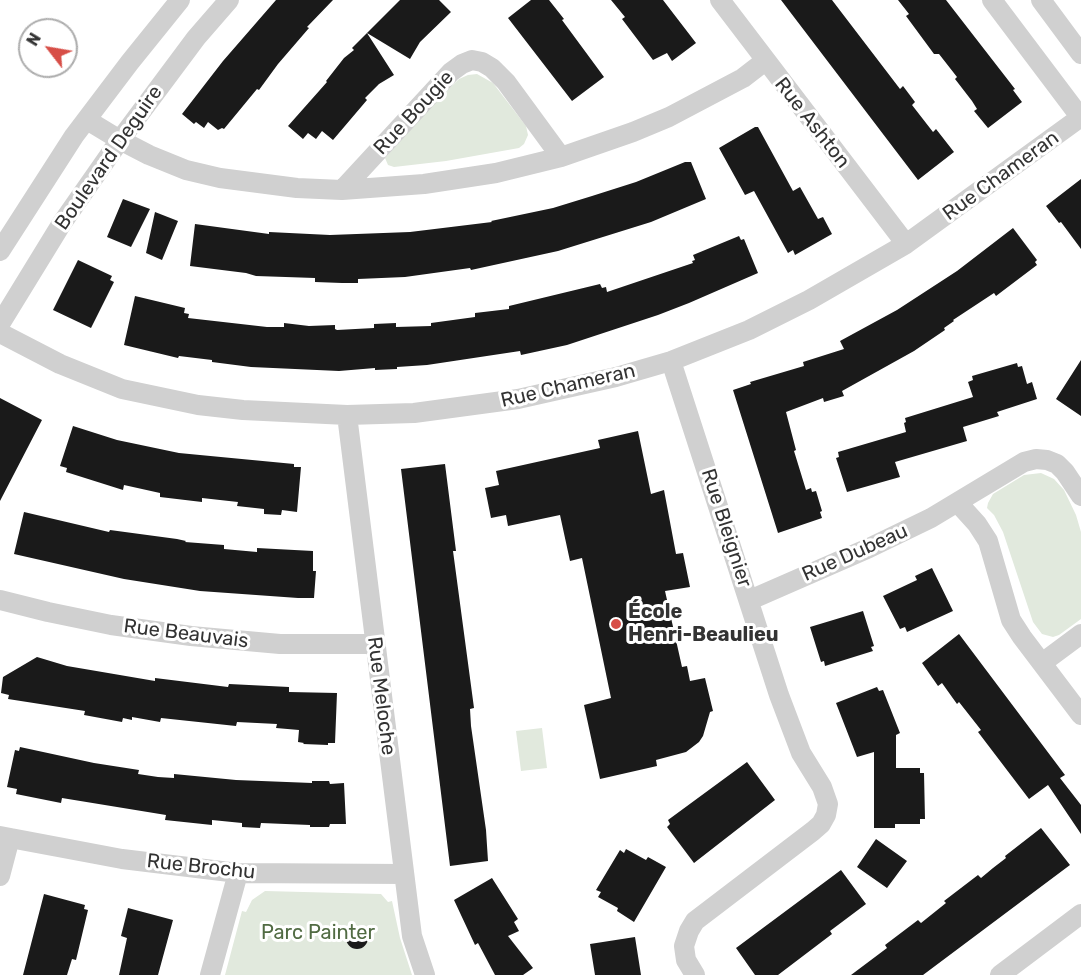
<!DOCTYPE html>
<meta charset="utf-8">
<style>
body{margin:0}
#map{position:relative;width:1081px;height:975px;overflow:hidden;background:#fff;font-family:Rubik,sans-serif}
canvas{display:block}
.north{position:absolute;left:18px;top:18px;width:60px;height:60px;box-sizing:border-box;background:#fff;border:2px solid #adadad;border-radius:50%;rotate:301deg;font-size:16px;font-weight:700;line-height:24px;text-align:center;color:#333}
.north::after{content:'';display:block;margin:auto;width:21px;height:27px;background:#d74e47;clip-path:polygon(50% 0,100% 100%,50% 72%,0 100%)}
</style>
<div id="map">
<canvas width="1081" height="975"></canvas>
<div class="north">N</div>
</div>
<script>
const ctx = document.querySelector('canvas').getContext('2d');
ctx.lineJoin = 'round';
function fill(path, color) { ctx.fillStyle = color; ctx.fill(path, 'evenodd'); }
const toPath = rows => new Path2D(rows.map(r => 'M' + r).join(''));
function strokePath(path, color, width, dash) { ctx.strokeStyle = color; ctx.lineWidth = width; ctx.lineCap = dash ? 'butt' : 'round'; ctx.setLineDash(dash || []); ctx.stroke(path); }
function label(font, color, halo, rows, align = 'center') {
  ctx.font = font + ' Rubik,sans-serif'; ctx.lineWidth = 6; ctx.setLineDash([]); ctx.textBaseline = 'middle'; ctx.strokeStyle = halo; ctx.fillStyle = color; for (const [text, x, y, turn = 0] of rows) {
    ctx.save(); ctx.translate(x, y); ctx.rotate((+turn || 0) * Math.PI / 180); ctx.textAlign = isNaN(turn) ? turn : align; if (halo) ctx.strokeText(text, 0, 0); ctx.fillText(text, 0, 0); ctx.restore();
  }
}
const green = toPath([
 [477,74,493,83,526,126,528,135,524,144,519,148,446,161,394,167,388,165,385,158,438,99,459,79,468,75],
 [1041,473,1054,479,1064,490,1076,515,1081,532,1081,619,1059,635,1053,637,1042,634,1033,622,1003,532,994,515,987,508,988,503,993,494,1024,475],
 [542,728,547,768,521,771,516,731],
 [265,891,381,894,388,902,392,901,400,938,412,975,225,975,242,911,246,912,252,900]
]);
const building = toPath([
 [276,0,333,0,307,27,309,28,278,64,259,90,257,89,224,129,222,128,218,130,208,122,204,128,196,122,194,124,182,114,223,61],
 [400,0,439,0,451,12,420,42,410,59,367,33,394,75,379,84,365,98,367,100,333,140,322,131,316,139,308,133,303,139,288,126,327,82,326,81,344,58,354,50,352,48],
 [531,0,549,0,564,19,562,20,604,77,572,101,508,18],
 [611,0,663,0,696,43,672,61,667,53,653,60,622,19,625,17],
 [781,0,832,0,900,89,903,86,915,102,912,105,933,132,936,129,954,152,918,180],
 [898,0,946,0,1015,89,1013,90,1022,102,988,128,974,111,977,109,972,101,955,79,957,77,939,54,934,54,906,16,909,14],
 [755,127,758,127,793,191,800,187,818,219,823,217,832,234,795,255,793,250,788,253,754,191,745,195,719,148],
 [685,162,691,162,706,199,651,222,558,251,471,270,470,268,405,277,358,279,358,283,342,283,315,282,315,278,256,276,246,273,190,266,195,224,269,234,269,232,330,235,410,232,492,222,491,221,553,208,592,196,636,182],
 [1081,179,1081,249,1061,222,1059,223,1046,206],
 [123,199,150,209,131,247,107,237],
 [155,212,178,221,162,260,146,253],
 [1013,228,1037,260,1035,262,1037,265,996,296,994,293,953,320,954,321,944,328,945,330,914,351,842,391,844,396,824,402,823,398,786,412,796,450,794,451,806,490,811,488,812,492,816,491,822,511,820,512,822,518,778,533,733,390,751,384,750,382,804,366,803,362,844,349,840,341,897,310,957,271],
 [739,236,741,240,744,239,758,273,689,303,658,315,567,345,521,355,520,351,427,365,397,367,397,369,375,370,375,368,339,371,251,367,212,362,212,360,179,356,178,358,124,345,135,296,185,308,184,313,189,314,188,318,267,327,284,327,284,323,309,326,335,325,335,329,337,330,374,328,374,324,396,323,396,327,431,326,431,323,475,317,475,313,509,309,509,306,600,284,602,288,606,287,607,292,693,263,692,261,695,260,693,255],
 [78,260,112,276,110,280,114,282,91,328,53,310],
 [1081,360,1081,416,1056,399],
 [1017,363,1018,367,1022,366,1027,384,1032,382,1037,399,997,412,999,416,963,427,967,441,895,462,900,477,847,492,836,458,839,457,838,452,906,432,904,423,906,422,905,418,973,397,968,382,973,380,972,376],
 [0,398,42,420,0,501],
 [73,426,117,440,179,453,294,464,294,467,301,467,297,512,282,510,281,515,264,514,264,509,237,506,238,502,202,498,202,502,160,497,160,493,124,485,123,490,66,472,67,468,60,466],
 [638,431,651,494,664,490,676,554,683,553,690,587,665,591,682,667,687,666,690,681,705,678,713,711,710,712,703,736,699,742,686,752,656,760,657,766,600,779,584,705,611,698,582,558,570,561,560,515,508,526,506,515,491,518,485,488,499,485,496,471,600,448,598,440],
 [445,464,456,551,453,551,474,708,470,709,471,726,486,830,488,861,450,866,401,469],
 [24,512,109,532,110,530,177,539,186,541,185,542,224,545,224,549,257,552,257,548,313,551,313,571,316,571,314,598,298,598,200,591,124,579,14,554],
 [932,568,953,611,907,632,905,627,900,629,883,596,917,580,915,576],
 [863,611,874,646,871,647,873,651,825,666,824,661,821,662,810,627],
 [959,634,1065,775,1060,778,1081,805,1081,834,1048,785,1029,799,978,732,981,730,959,702,957,704,942,683,938,686,922,663],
 [37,657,67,666,155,681,155,678,228,687,229,684,289,687,289,692,337,693,335,743,328,743,328,745,303,744,304,743,298,742,299,730,276,728,277,724,237,722,236,726,161,718,160,722,132,717,132,720,123,718,122,722,84,715,85,711,8,699,9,695,1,693,3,677],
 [877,687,879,691,883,690,900,733,896,735,896,768,920,768,920,773,924,773,925,819,920,819,920,824,895,824,895,828,874,828,874,752,857,757,836,703],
 [20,747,94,763,139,770,138,774,158,777,174,778,174,774,236,780,312,783,312,781,329,781,330,784,344,783,346,824,330,824,329,827,310,827,310,825,261,823,260,828,242,827,242,823,212,820,212,825,165,820,166,815,62,798,61,803,16,794,17,789,7,787,15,750,19,751],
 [747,762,775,800,694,863,667,827,670,824,668,820],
 [1041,828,1070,865,923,975,851,975,887,948,885,945,918,920,921,923,946,903,944,901,978,875,981,878,993,868,1006,858,1005,856],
 [876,839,907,861,887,888,857,867],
 [626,849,646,860,648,857,666,867,634,922,617,911,618,908,598,897,601,892,596,890,620,850,624,853],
 [841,870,866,904,830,931,832,934,778,975,755,975,736,948],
 [492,878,518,919,514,922,519,931,508,936,533,968,523,975,495,975,478,943,475,945,454,900],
 [44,894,85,905,84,909,88,910,76,960,72,959,67,975,23,975],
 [128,908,173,920,158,975,119,975,127,938,121,936],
 '346 938a11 11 0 1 1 22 0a11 11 0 1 1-22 0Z',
 [635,937,641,975,595,975,590,944]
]);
const street = toPath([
 [720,0,906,244],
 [992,0,1081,118],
 [1041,0,1081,54],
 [87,120,120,140,149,155,186,170,220,178,297,188,342,190,424,184,496,173,561,157,633,132,669,117,743,78,765,61],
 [342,190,451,72,462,64,472,60,482,62,492,68,506,82,561,157],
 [0,251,74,136,130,62,180,0],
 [0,324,62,223,120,140,196,38,229,0],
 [0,333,60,364,122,389,198,405,243,410,347,415,414,413,518,399,616,377,671,361,749,330,809,300,906,244,1081,117],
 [671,361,779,695,801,753,822,787,828,804,826,815,821,824,813,831,695,921,689,931,684,946,686,960,695,975],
 [347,415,412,936,425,975],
 [958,503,977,524,988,541,1011,620,1022,637,1081,715],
 [0,600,48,612,111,625,191,636,280,644,375,644],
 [750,600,869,548,931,518,1024,462,1036,459,1047,460,1057,464,1065,472,1081,496],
 [1042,663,1081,634],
 [0,836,122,859,238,873,404,874],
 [0,876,10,838],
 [210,975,238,873],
 [1000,975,1081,914]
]);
const markers = [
 [616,624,6,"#d74e47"]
];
const streetNames = [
 ["Rue Bougie",414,113,-47],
 ["Rue Ashton",812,123,52],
 ["Boulevard Deguire",109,158,-55],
 ["Rue Chameran",1001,176,-36],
 ["Rue Chameran",568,386,-13],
 ["Rue Bleignier",726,528,72],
 ["Rue Dubeau",855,553,-24],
 ["Rue Beauvais",186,634,7],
 ["Rue Meloche",381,696,83],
 ["Rue Brochu",201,867,6]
];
const poiNames = [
 ["École",628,612],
 ["Henri-Beaulieu",628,635]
];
const parkNames = [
 ["Parc Painter",318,933]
];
fill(green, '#e1e9dd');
fill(building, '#1a1a1a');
strokePath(street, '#d0d0d0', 20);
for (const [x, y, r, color] of markers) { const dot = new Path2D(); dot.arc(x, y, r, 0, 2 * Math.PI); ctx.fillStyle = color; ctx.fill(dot); strokePath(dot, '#fff', 2); }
label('20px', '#333', '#fff', streetNames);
label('bold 20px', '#333', '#fff', poiNames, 'left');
label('20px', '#516b43', '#fff', parkNames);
</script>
